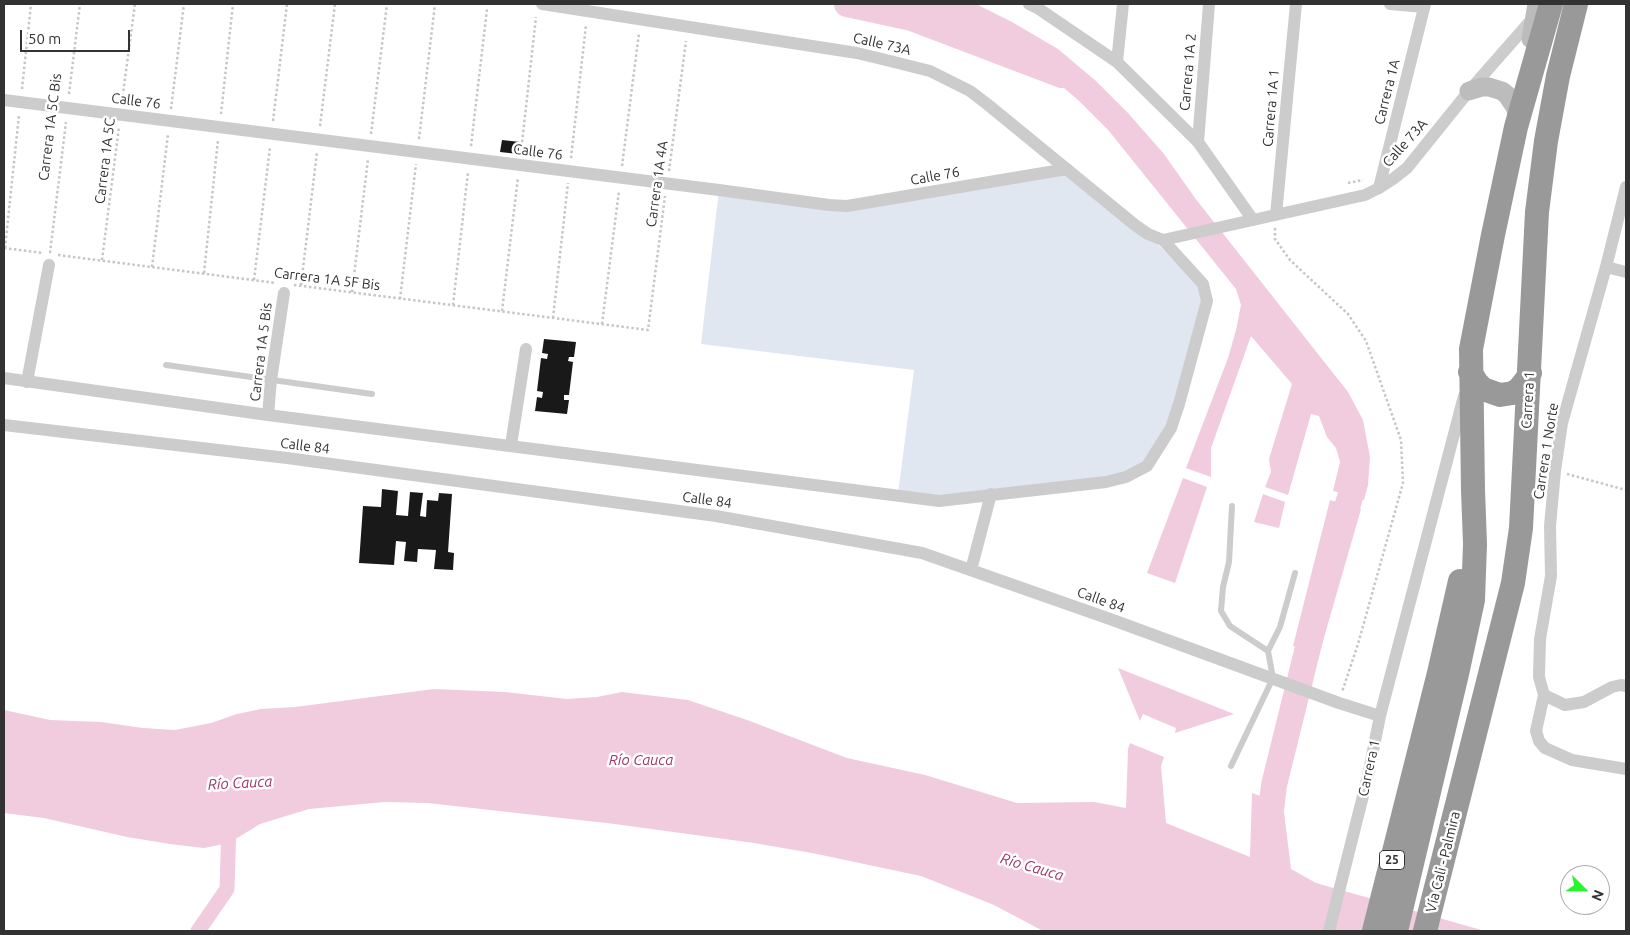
<!DOCTYPE html>
<meta charset="utf-8">
<style>
body{margin:0}
#map{position:relative;width:1630px;height:935px;overflow:hidden;background:#fff;font-family:Ubuntu,sans-serif}
canvas{display:block}
.frame{position:absolute;inset:0;border:5px solid #323232;pointer-events:none}
.north{position:absolute;left:1560px;top:865px;width:50px;height:50px;box-sizing:border-box;background:#fff;border:1px solid #adadad;border-radius:50%;rotate:113deg;font-size:14px;font-weight:700;line-height:20px;text-align:center;color:#323232}
.north::after{content:'';display:block;margin:auto;width:18px;height:22px;background:#26f72c;clip-path:polygon(50% 0,100% 100%,50% 72%,0 100%)}
.scale{position:absolute;left:20px;top:30px;width:110px;height:22px;box-sizing:border-box;border:2px solid #323232;border-top:0;padding-left:6px;font-size:15px;line-height:18px;white-space:nowrap;color:#323232;-webkit-text-stroke:4px #fff;paint-order:stroke}
</style>
<div id="map">
<canvas width="1630" height="935"></canvas>
<div class="frame"></div>
<div class="north">N</div>
<div class="scale">50 m</div>
</div>
<script>
const ctx = document.querySelector('canvas').getContext('2d');
ctx.lineJoin = 'round';
function fill(path, color) { ctx.fillStyle = color; ctx.fill(path, 'evenodd'); }
const toPath = rows => new Path2D(rows.map(r => 'M' + r).join(''));
function strokePath(path, color, width, dash) { ctx.strokeStyle = color; ctx.lineWidth = width; ctx.lineCap = dash ? 'butt' : 'round'; ctx.setLineDash(dash || []); ctx.stroke(path); }
function label(font, color, halo, rows, align = 'center') {
  ctx.font = font + ' Ubuntu,sans-serif'; ctx.lineWidth = 5; ctx.setLineDash([]); ctx.textBaseline = 'middle'; ctx.strokeStyle = halo; ctx.fillStyle = color; for (const [text, x, y, turn = 0] of rows) {
    ctx.save(); ctx.translate(x, y); ctx.rotate((+turn || 0) * Math.PI / 180); ctx.textAlign = isNaN(turn) ? turn : align; if (halo) ctx.strokeText(text, 0, 0); ctx.fillText(text, 0, 0); ctx.restore();
  }
}
const green = toPath([
 [1067,169,1148,234,1206,294,1179,404,1147,466,1126,477,939,501,898,494,914,370,701,344,719,190,829,205]
]);
const water = toPath([
 [898,4,976,4,1012,22,1058,49,1096,81,1128,113,1164,154,1195,198,1348,392,1363,420,1370,457,1368,485,1364,500,1333,491,1340,462,1336,448,1327,437,1319,416,1311,414,1288,495,1265,487,1271,472,1269,459,1292,384,1251,336,1211,448,1211,477,1186,468,1228,358,1236,330,1241,305,1236,289,1109,131,1078,100,1043,70,999,45,947,19],
 [1183,478,1207,487,1175,583,1147,573],
 [1263,494,1285,502,1279,528,1254,522],
 [1330,500,1361,509,1319,655,1293,646],
 [1118,668,1234,714,1175,733,1176,728,1143,714,1140,721],
 [434,689,505,692,567,699,597,697,622,692,688,700,747,720,847,758,925,775,1017,803,1094,802,1126,808,1128,749,1130,743,1164,757,1161,766,1166,823,1250,857,1252,793,1283,804,1291,869,1316,883,1485,931,1043,931,994,905,921,876,812,853,754,843,615,824,428,803,384,802,309,809,260,824,229,843,204,848,170,844,127,837,44,818,4,813,4,710,50,720,101,722,143,728,175,730,211,723,237,714,261,709,295,707]
]);
const canal = toPath([
 [198,931,227,889,229,822]
]);
const river = toPath([
 [847,4,912,18,1062,75],
 [1338,539,1354,483,1355,460],
 [1268,835,1274,785,1316,615]
]);
const building = toPath([
 [502,140,520,142,518,154,500,152],
 [544,339,576,342,574,357,569,357,568,361,573,362,569,395,564,395,564,400,569,400,567,414,535,411,537,397,542,398,543,392,537,391,541,358,547,359,548,354,542,353],
 [382,489,398,491,396,515,408,516,410,492,423,493,420,516,426,517,427,500,438,501,439,493,452,494,448,552,454,553,453,570,434,569,436,550,418,549,417,562,404,561,406,542,396,541,394,565,359,563,363,506,381,507]
]);
const path = toPath([
 [22,89,31,4],
 [69,94,80,4],
 [122,101,135,4],
 [171,109,184,4],
 [221,114,233,4],
 [273,121,287,4],
 [320,126,335,4],
 [371,134,387,4],
 [419,139,435,4],
 [471,146,487,9],
 [521,152,536,17],
 [571,158,586,25],
 [622,166,639,33],
 [669,171,686,41],
 [1348,183,1363,180],
 [1275,228,1275,239,1290,260,1348,314,1366,341,1401,440,1403,483,1358,644,1342,692],
 [4,248,43,253],
 [5,248,19,115],
 [50,253,66,122],
 [58,255,276,283],
 [102,260,119,127],
 [152,267,168,134],
 [204,273,218,140],
 [254,280,270,147],
 [294,285,648,330,665,196],
 [301,285,317,152],
 [352,292,368,159],
 [400,299,416,164],
 [453,305,468,172],
 [502,311,518,177],
 [553,318,568,183],
 [602,324,619,191],
 [1567,474,1626,490]
]);
const lane = toPath([
 [166,365,372,394],
 [1232,506,1229,562,1223,587,1221,611,1230,626,1268,651,1280,627,1295,573],
 [1231,766,1273,678,1268,651]
]);
const street = toPath([
 [1029,4,1039,9,1117,62,1198,142,1253,220],
 [1390,4,1424,7],
 [1117,62,1123,4],
 [4,100,719,190,829,205,847,206,1067,169],
 [1198,142,1209,4],
 [1626,187,1606,267,1562,423,1555,471,1550,526,1551,576,1540,639,1539,677,1544,695,1536,731,1539,741,1545,748,1572,760,1626,769],
 [1379,188,1425,4],
 [1276,215,1296,4],
 [1163,240,1365,195,1379,188,1393,179,1407,168,1469,91,1534,17],
 [1606,267,1626,272],
 [4,378,268,415,939,501,1106,482,1126,477,1147,466,1171,428,1179,404,1207,301,1203,284,1163,240,1148,234,1135,225,987,104,970,91,930,71,886,60,857,53,542,4],
 [27,382,49,265],
 [268,415,271,380,284,293],
 [4,425,287,458,716,516,922,553,1110,619,1339,703,1380,716],
 [511,445,526,349],
 [971,570,991,494],
 [1544,695,1565,705,1584,702,1612,687,1621,685,1626,686],
 [1329,931,1368,776,1380,716,1464,396]
]);
const secondary = toPath([
 [1531,39,1537,4],
 [1469,91,1482,87,1489,87,1502,91,1507,95,1515,107,1517,113,1517,124]
]);
const highway = toPath([
 [1470,372,1477,383,1483,389,1500,395,1513,393,1519,389,1527,379,1530,373],
 [1374,931,1439,673,1460,581],
 [1396,931,1457,674,1473,600,1475,544,1473,490,1471,349,1493,235,1516,127,1551,4],
 [1425,931,1513,583,1521,528,1537,212,1546,141,1558,76,1576,4]
]);
const shields = [
 [1392,860,25]
];
const shieldNames = [
 ["25",1392,860]
];
const streetNames = [
 ["Calle 73A",882,44,13],
 ["Carrera 1A 2",1188,72,-85],
 ["Carrera 1A",1387,92,-76],
 ["Calle 76",136,101,7],
 ["Carrera 1A 1",1271,108,-85],
 ["Carrera 1A 5C Bis",50,127,-83],
 ["Calle 73A",1405,143,-48],
 ["Calle 76",538,152,7],
 ["Carrera 1A 5C",105,161,-83],
 ["Calle 76",935,176,-10],
 ["Carrera 1A 4A",657,184,-82],
 ["Carrera 1A 5F Bis",327,279,7],
 ["Carrera 1A 5 Bis",261,352,-83],
 ["Carrera 1",1528,400,-87],
 ["Calle 84",305,446,7],
 ["Carrera 1 Norte",1546,451,-81],
 ["Calle 84",707,500,8],
 ["Calle 84",1101,600,20],
 ["Carrera 1",1369,768,-78],
 ["Vía Cali - Palmira",1443,862,-76]
];
const waterNames = [
 ["Río Cauca",641,760],
 ["Río Cauca",240,783,-3],
 ["Río Cauca",1032,867,16]
];
fill(green, '#e0e7f0');
fill(water, '#f1cbde');
strokePath(canal, '#f1cbde', 15);
strokePath(river, '#f1cbde', 26);
fill(building, '#191919');
strokePath(path, '#c6c6c6', 2.5, [2.5, 2.5]);
strokePath(lane, '#ccc', 6);
strokePath(street, '#ccc', 12);
strokePath(secondary, '#bcbcbc', 19);
strokePath(highway, '#999', 24);
for (const [x, y, w] of shields) { const box = new Path2D(); box.roundRect(x - w / 2, y - 9.5, w, 19, 4); ctx.fillStyle = '#fff'; ctx.fill(box); strokePath(box, '#323232', 1); }
label('bold 12px', '#323232', null, shieldNames);
label('14px', '#323232', '#fff', streetNames);
label('italic 15px', '#9f366b', '#fff', waterNames);
</script>
